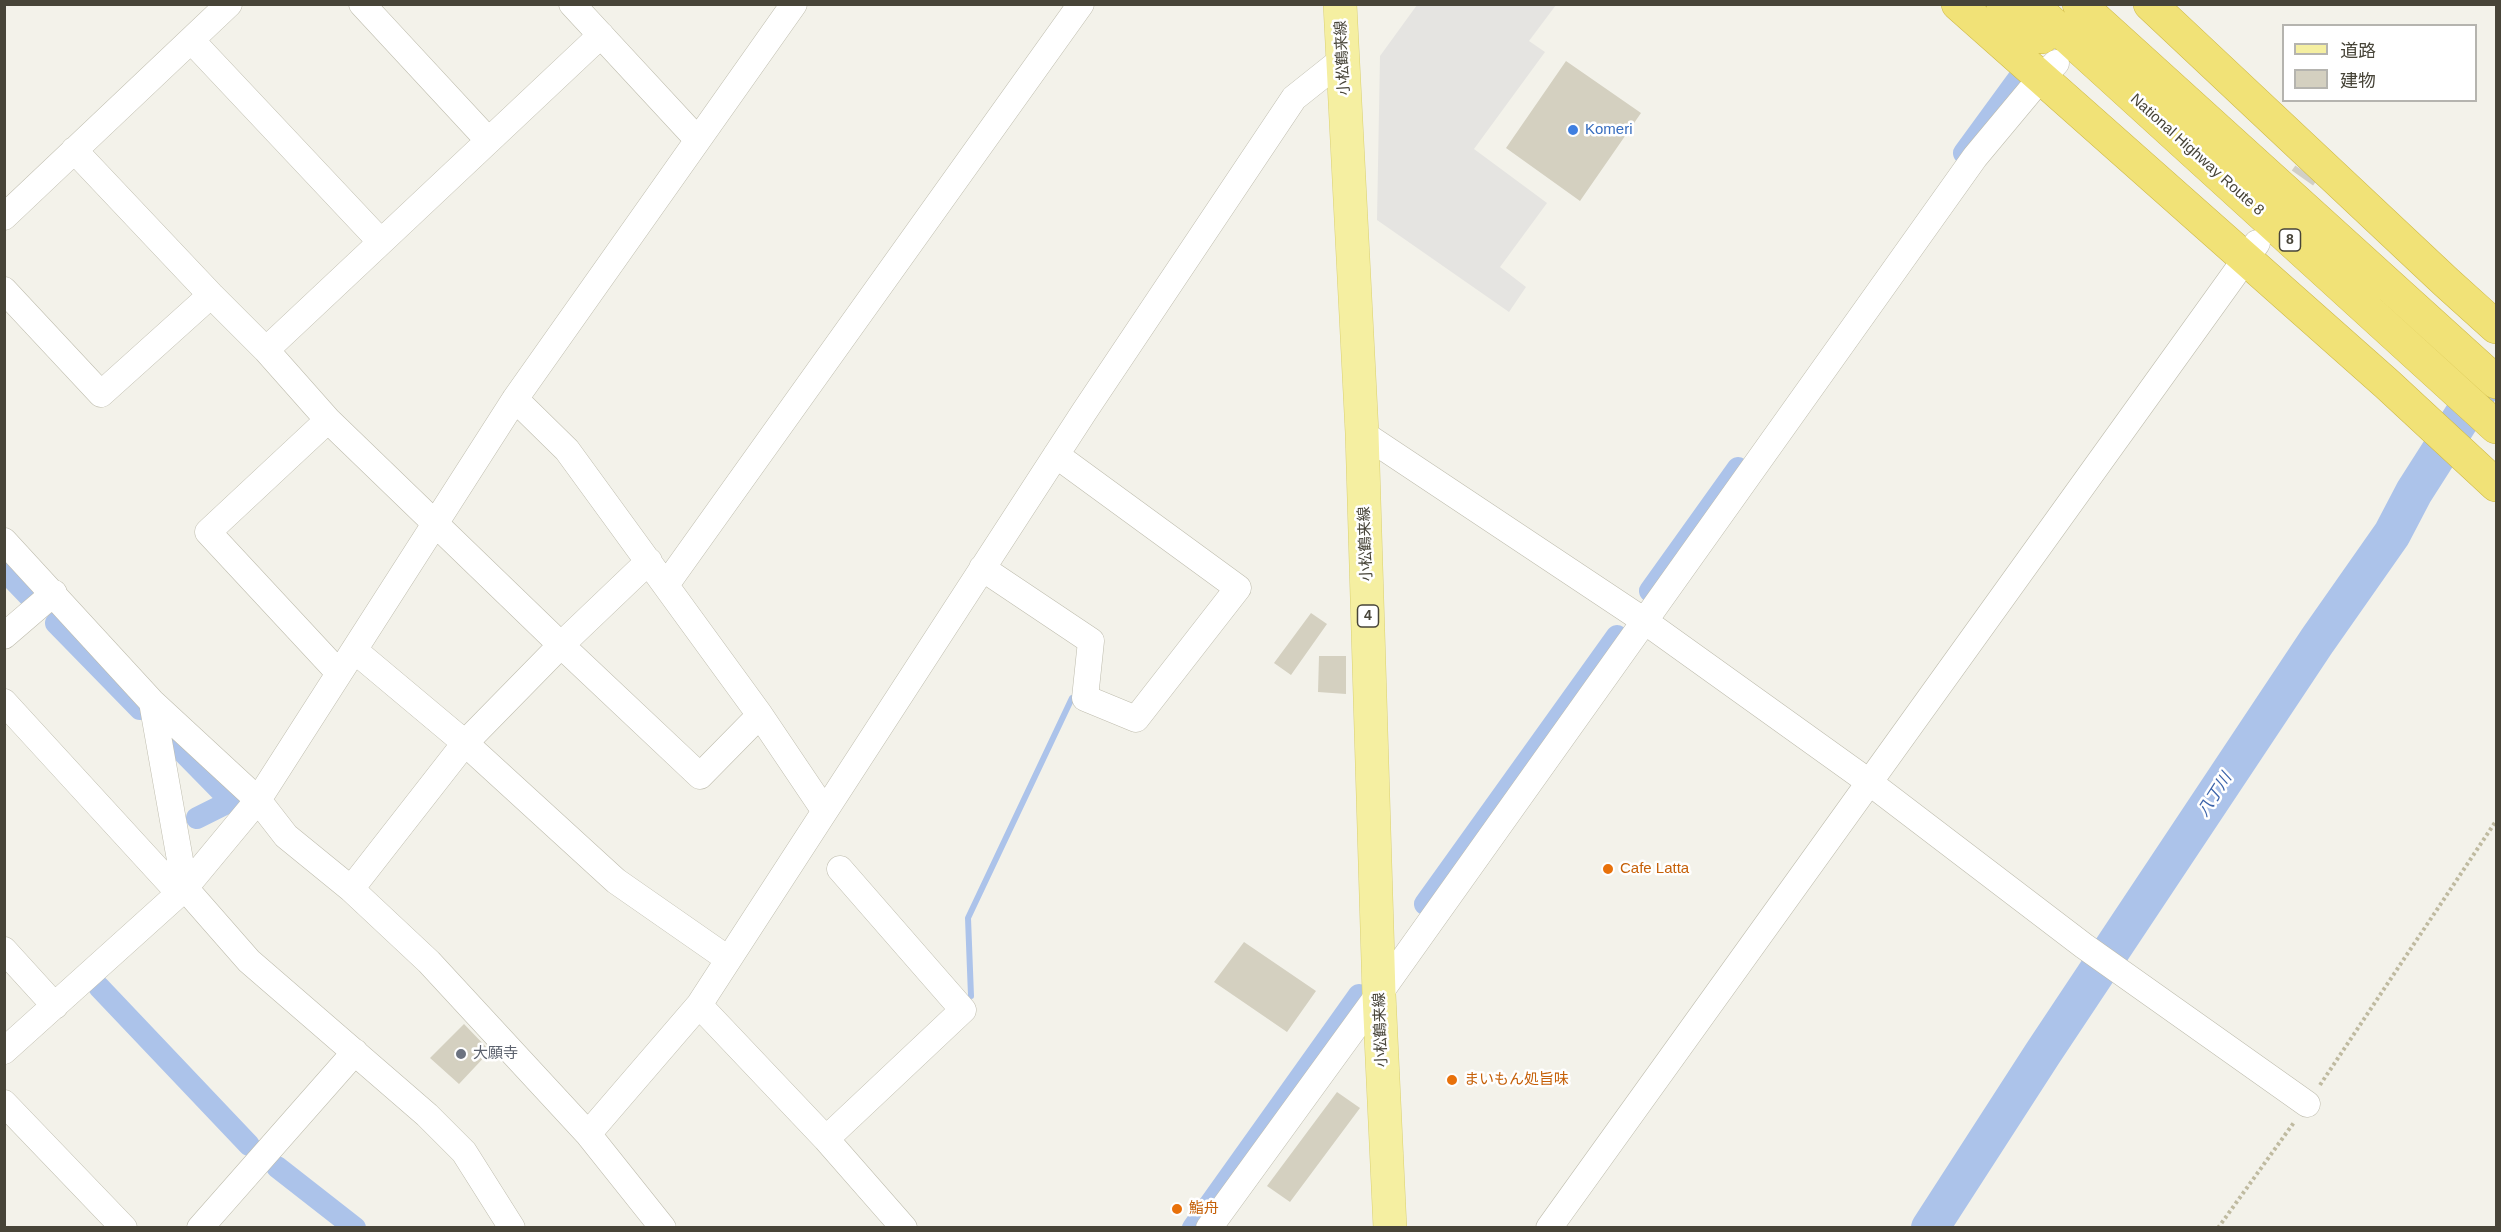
<!DOCTYPE html>
<meta charset="utf-8">
<style>
body{margin:0}
#map{position:relative;width:2501px;height:1232px;overflow:hidden;background:#f3f2ea;font-family:Arial,"Noto Sans JP",sans-serif}
canvas{display:block}
.frame{position:absolute;inset:0;border:6px solid #474438;pointer-events:none}
.legend{position:absolute;left:2282px;top:24px;width:195px;height:78px;box-sizing:border-box;background:#fff;border:2px solid #b5b4af;margin:0;padding:8px 10px;list-style:none;font-size:18px;color:#474438}
.legend li{display:flex;align-items:center;gap:12px;height:30px}
.legend b{width:30px;border:2px solid #b5b4af}
</style>
<div id="map">
<canvas width="2501" height="1232"></canvas>
<div class="frame"></div>
<ul class="legend">
<li><b style="height:8px;background:#f5efa1"></b>道路</li>
<li><b style="height:16px;background:#d4d0c0"></b>建物</li>
</ul>
</div>
<script>
const ctx = document.querySelector('canvas').getContext('2d');
ctx.lineJoin = 'round';
function fill(path, color) { ctx.fillStyle = color; ctx.fill(path, 'evenodd'); }
const toPath = rows => new Path2D(rows.map(r => 'M' + r).join(''));
function strokePath(path, color, width, dash) { ctx.strokeStyle = color; ctx.lineWidth = width; ctx.lineCap = dash ? 'butt' : 'round'; ctx.setLineDash(dash || []); ctx.stroke(path); }
function label(font, color, halo, rows, align = 'center') {
  ctx.font = font + ' Arial,"Noto Sans JP",sans-serif'; ctx.lineWidth = 5; ctx.setLineDash([]); ctx.textBaseline = 'middle'; ctx.strokeStyle = halo; ctx.fillStyle = color; for (const [text, x, y, turn = 0] of rows) {
    ctx.save(); ctx.translate(x, y); ctx.rotate((+turn || 0) * Math.PI / 180); ctx.textAlign = isNaN(turn) ? turn : align; if (halo) ctx.strokeText(text, 0, 0); ctx.fillText(text, 0, 0); ctx.restore();
  }
}
const parking = toPath([
 [1417,5,1556,5,1529,41,1545,52,1474,149,1547,203,1500,267,1526,287,1509,312,1377,220,1380,56]
]);
const stream = toPath([
 [971,996,968,918,1072,698]
]);
const canal = toPath([
 [1964,153,2018,79],
 [4,570,31,598],
 [1650,591,1738,468],
 [56,623,140,709],
 [178,747,231,801,197,818],
 [1425,904,1617,636],
 [99,987,249,1145],
 [277,1167,355,1228],
 [1193,1228,1359,995]
]);
const river = toPath([
 [1930,1228,2043,1053,2317,641,2392,534,2414,492,2488,376]
]);
const building = toPath([
 [1566,61,1641,113,1580,201,1506,148],
 [1311,613,1327,624,1291,675,1274,663],
 [1319,656,1346,656,1346,694,1318,692],
 [1244,942,1316,991,1287,1032,1214,982],
 [464,1024,490,1051,459,1084,430,1058],
 [1337,1092,1360,1108,1290,1202,1267,1186]
]);
const minorTunnel = toPath([
 [2280,210,2306,173]
]);
const path = toPath([
 [2320,1085,2496,821],
 [2218,1228,2295,1121]
]);
const minor = toPath([
 [362,4,488,140],
 [572,4,697,139],
 [191,40,381,242,601,35],
 [74,150,211,295,266,350,328,420,561,645,700,776,760,715],
 [4,217,229,4],
 [4,290,101,394,211,295],
 [266,350,381,242],
 [515,399,567,450,760,715,824,810],
 [328,420,208,532,339,673],
 [1362,433,1643,620,1869,782,2084,946,2307,1104],
 [4,541,152,702,258,800,286,836,351,889,429,962,588,1134,663,1228],
 [982,568,1091,641,1085,698,1136,719,1238,588,1056,455],
 [666,585,1081,4],
 [4,636,54,593],
 [354,650,465,743,616,881,728,959],
 [4,702,179,893],
 [152,702,185,888,249,961,427,1115,464,1152,512,1228],
 [351,889,465,743,561,645,649,561],
 [4,950,55,1006],
 [699,1005,826,1139,904,1228],
 [4,1051,185,888,258,800,515,399,794,4],
 [4,1103,124,1228],
 [588,1134,699,1005,1084,412,1294,98,1343,59],
 [826,1139,963,1010,840,869],
 [200,1228,355,1052],
 [1209,1228,1379,994,1975,157,2040,79,2056,63],
 [1549,1228,2257,243]
]);
const major = toPath([
 [1340,4,1362,433,1379,994,1390,1228]
]);
const highway = toPath([
 [1958,4,2387,384,2496,485],
 [2003,4,2042,37],
 [2031,4,2496,427],
 [2079,4,2496,382],
 [2150,4,2446,282,2496,327]
]);
const markers = [
 [1573,130,6,"#3f7fe0"],
 [1608,869,6,"#e8710a"],
 [461,1054,6,"#6b7280"],
 [1452,1080,6,"#e8710a"],
 [1177,1209,6,"#e8710a"]
];
const shields = [
 [2290,240,21],
 [1368,616,21]
];
const shieldNames = [
 ["8",2290,240],
 ["4",1368,616]
];
const streetNames = [
 ["小松鶴来線",1343,58,-93],
 ["National Highway Route 8",2197,155,42],
 ["小松鶴来線",1366,544,-92],
 ["小松鶴来線",1381,1030,-92]
];
const shopNames = [
 ["Komeri",1585,130]
];
const foodNames = [
 ["Cafe Latta",1620,869],
 ["まいもん処旨味",1464,1080],
 ["鮨舟",1189,1209]
];
const worshipNames = [
 ["大願寺",473,1054]
];
const waterNames = [
 ["八丁川",2215,795,-57]
];
fill(parking, '#e5e4e1');
strokePath(stream, '#acc3ea', 6);
strokePath(canal, '#acc3ea', 22);
strokePath(river, '#acc3ea', 38);
fill(building, '#d4d0c0');
strokePath(minorTunnel, '#d1cfc6', 26, [26, 13]);
strokePath(minor, '#bebcad', 27);
strokePath(major, '#d9d072', 34);
strokePath(highway, '#cfba48', 34);
strokePath(path, '#bfbaa0', 4, [3, 3]);
strokePath(minor, '#fff', 26);
strokePath(major, '#f5efa1', 33);
strokePath(highway, '#f1e277', 33);
for (const [x, y, r, color] of markers) { const dot = new Path2D(); dot.arc(x, y, r, 0, 2 * Math.PI); ctx.fillStyle = color; ctx.fill(dot); strokePath(dot, '#fff', 2); }
for (const [x, y, w] of shields) { const box = new Path2D(); box.roundRect(x - w / 2, y - 11, w, 22, 4.5); ctx.fillStyle = '#fff'; ctx.fill(box); strokePath(box, '#474438', 1.5); }
label('bold 14px', '#474438', null, shieldNames);
label('15px', '#474438', '#fff', streetNames);
label('15px', '#366cbe', '#fff', shopNames, 'left');
label('15px', '#c56008', '#fff', foodNames, 'left');
label('15px', '#5b616d', '#fff', worshipNames, 'left');
label('italic 16px', '#3b63a9', '#fff', waterNames);
</script>
